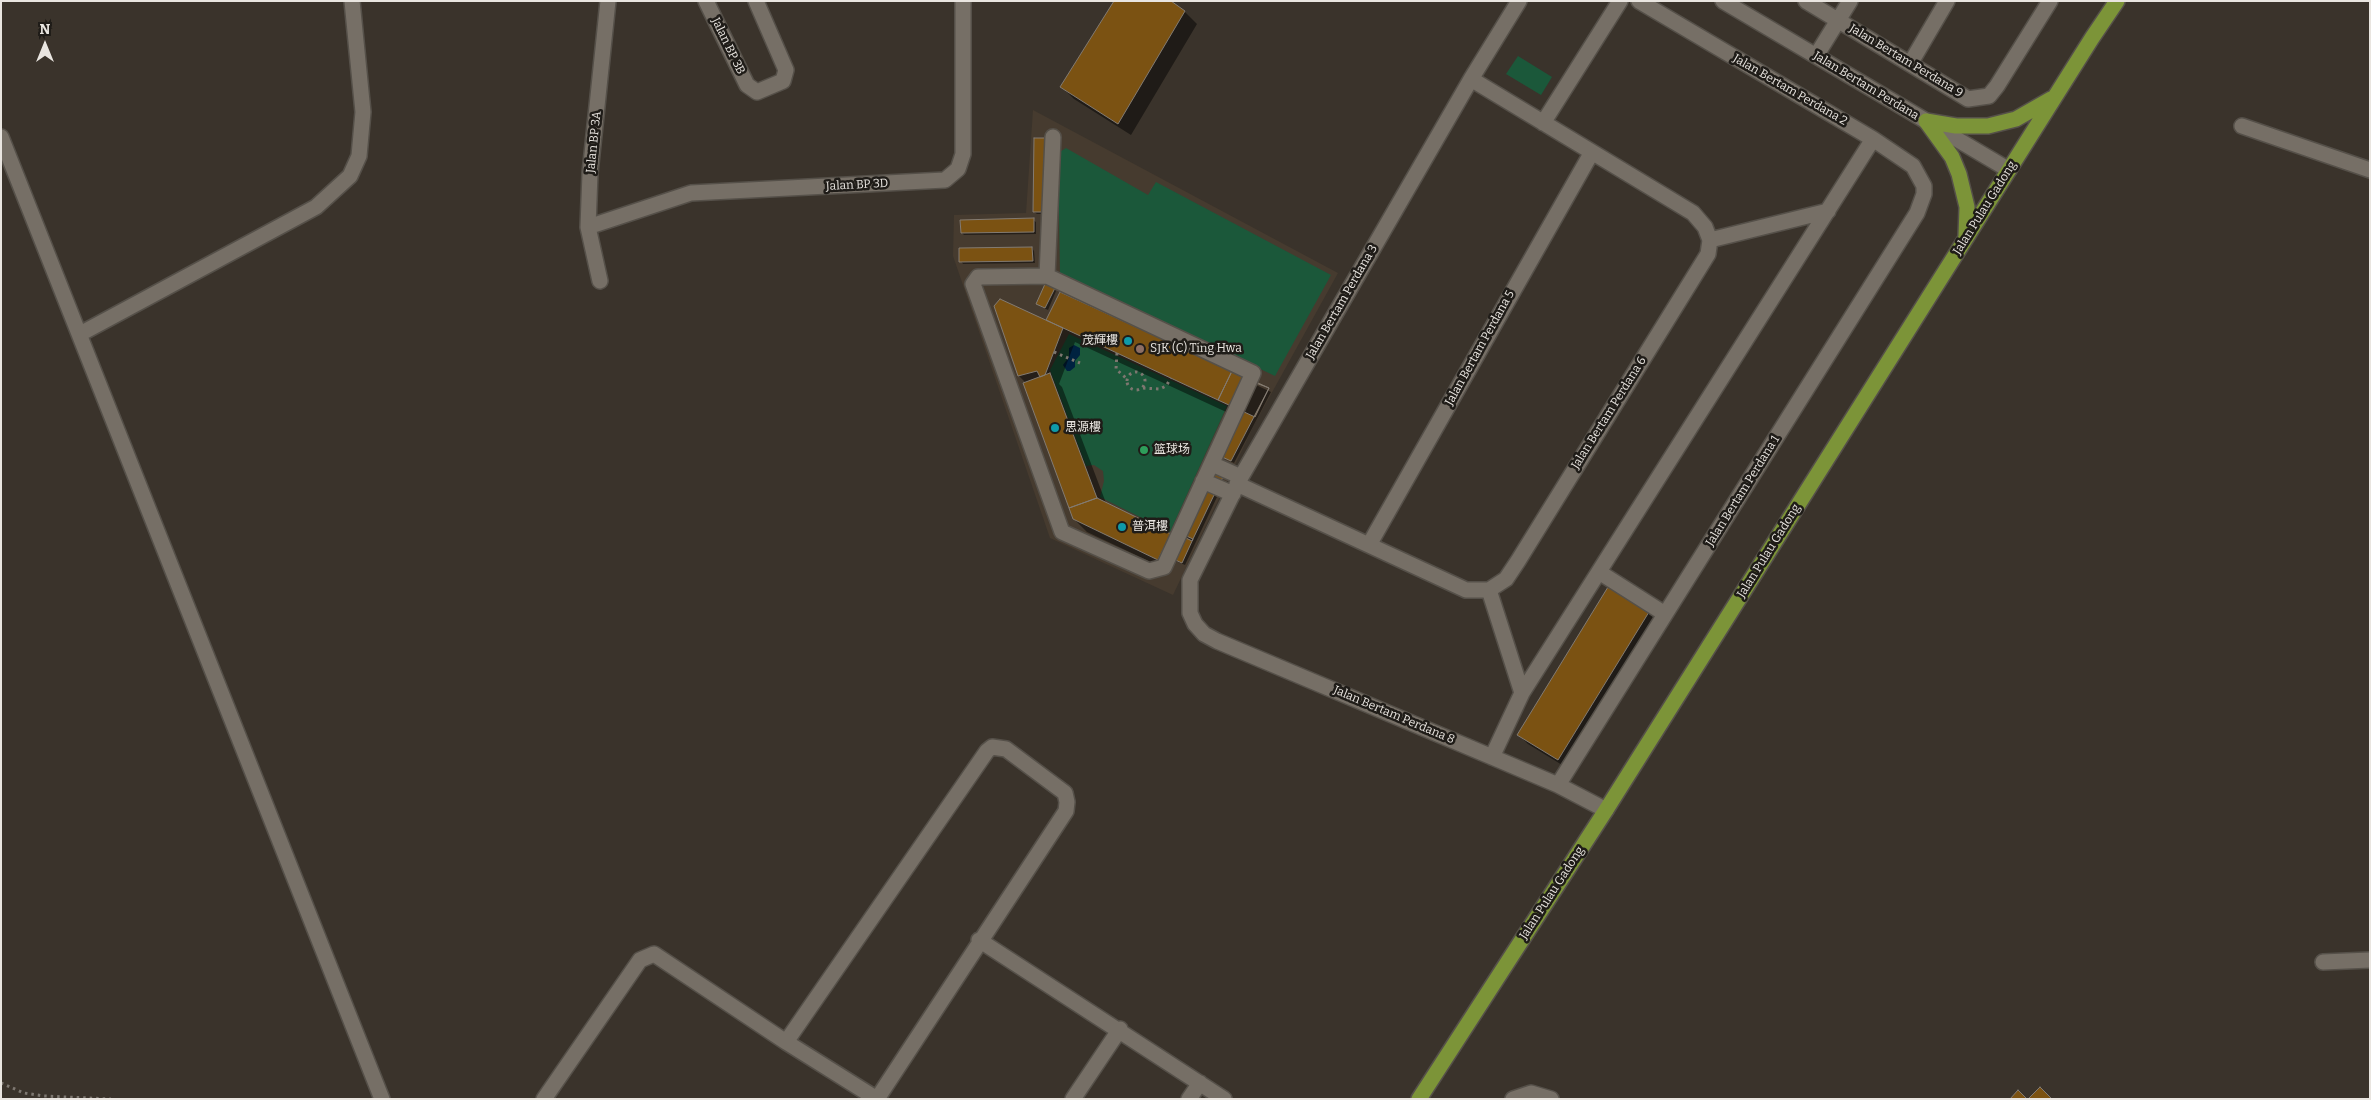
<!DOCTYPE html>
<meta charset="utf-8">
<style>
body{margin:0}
#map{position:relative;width:2371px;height:1100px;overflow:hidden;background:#3a332b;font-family:Bitter,serif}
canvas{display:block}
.frame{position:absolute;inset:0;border:2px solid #e9e5e0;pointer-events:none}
.north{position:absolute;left:20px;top:20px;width:50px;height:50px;-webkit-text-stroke:4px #1f1c18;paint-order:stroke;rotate:0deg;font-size:14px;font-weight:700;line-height:20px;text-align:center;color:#e9e5e0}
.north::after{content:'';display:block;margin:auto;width:18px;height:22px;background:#e9e5e0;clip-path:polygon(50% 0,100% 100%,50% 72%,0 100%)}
</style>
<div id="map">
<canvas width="2371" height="1100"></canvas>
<div class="frame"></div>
<div class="north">N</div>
</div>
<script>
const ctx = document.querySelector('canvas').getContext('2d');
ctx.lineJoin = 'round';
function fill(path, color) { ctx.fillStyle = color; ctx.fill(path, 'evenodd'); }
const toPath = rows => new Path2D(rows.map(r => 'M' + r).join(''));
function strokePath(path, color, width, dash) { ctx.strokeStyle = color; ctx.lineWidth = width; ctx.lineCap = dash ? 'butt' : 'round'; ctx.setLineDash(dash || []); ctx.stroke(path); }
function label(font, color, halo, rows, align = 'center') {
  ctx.font = font + ' Bitter,"Noto Sans SC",serif'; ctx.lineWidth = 5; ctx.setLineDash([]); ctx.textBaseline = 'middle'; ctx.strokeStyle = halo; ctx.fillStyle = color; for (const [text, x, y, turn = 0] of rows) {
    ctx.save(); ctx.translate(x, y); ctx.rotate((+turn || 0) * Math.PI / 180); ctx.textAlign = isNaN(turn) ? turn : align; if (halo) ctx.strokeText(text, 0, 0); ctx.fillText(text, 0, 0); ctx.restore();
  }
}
const built = toPath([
 [1033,110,1338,273,1254,425,1173,595,1050,538,953,256,954,215,1026,213]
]);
const green = toPath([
 [1518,56,1552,77,1541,95,1506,74],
 [1066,148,1148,195,1156,182,1331,275,1275,376,1060,273,1058,153],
 [1069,334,1227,406,1170,532,1100,497,1104,481,1103,471,1094,465,1086,466,1050,370]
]);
const water = toPath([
 [1074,345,1080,348,1080,355,1075,361,1075,367,1070,371,1067,371,1063,365,1069,357,1069,348]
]);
const shadow = toPath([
 [1168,1,1185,12,1197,24,1131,135,1074,99,1062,87],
 [1035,139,1048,214,1037,214,1034,212],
 [1033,220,1036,222,1036,234,964,235,962,233],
 [1032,248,1034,251,1035,263,963,264,961,261],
 [1054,289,1056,291,1048,310,1040,306,1037,304],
 [1060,293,1271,392,1234,463,1221,456,1237,417,1075,342,1059,384,1062,387,1106,503,1172,535,1214,495,1217,497,1185,565,1176,561,1170,571,1087,532,1074,519,1026,383,1019,376],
 [1648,613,1658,622,1567,768,1528,744,1519,735]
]);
const building = toPath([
 [1114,1,1171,1,1185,11,1118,124,1060,87,1114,1],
 [1034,138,1046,138,1046,212,1033,212,1034,138],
 [1034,218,1034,232,961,233,960,220,1034,218],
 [1032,247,1033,261,959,262,959,248,1032,247],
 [1045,284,1055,288,1045,308,1036,304,1045,284],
 [1060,292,1232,371,1218,400,1046,320,1060,292],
 [1000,299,1063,328,1045,375,1040,377,1037,371,1018,376,994,306,1000,299],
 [1232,371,1269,388,1255,417,1218,400,1232,371],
 [1050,373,1097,498,1069,508,1023,383,1050,373],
 [1256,383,1269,388,1231,461,1220,456,1256,383],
 [1213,470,1224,475,1220,483,1209,479,1213,470],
 [1204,488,1215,493,1192,541,1182,536,1204,488],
 [1097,498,1171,534,1158,560,1073,519,1069,508,1097,498],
 [1173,530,1193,539,1182,563,1162,554,1173,530],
 [1608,587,1649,612,1558,760,1517,735,1608,587],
 [2040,1087,2052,1099,2028,1099,2040,1087],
 [2018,1090,2027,1099,2010,1099,2018,1090]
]);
const path = toPath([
 [1054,352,1080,363],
 [1117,353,1116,369,1127,379],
 '1127 381a9 9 0 1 1 18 0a9 9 0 1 1-18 0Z',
 [1143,388,1160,389,1166,386,1171,378],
 [1,1083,24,1093,44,1096,111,1099]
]);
const minor = toPath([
 [706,1,747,85,757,92,783,81,786,70,756,1],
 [1519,1,1471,79,1241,477,1190,580,1190,613,1195,624,1204,634,1217,641,1492,757,1558,785,1606,810],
 [1723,1,2009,170],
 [1806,1,1968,99,1989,96,1997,86,2050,1],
 [1816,56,1850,1],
 [1910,64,1947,1],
 [1543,123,1620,1],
 [2242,126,2370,170],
 [1,137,382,1099],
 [588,227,691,193,945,180,958,169,963,154,963,1],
 [1710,240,1828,211],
 [1047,276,1253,373,1164,567,1149,571,1062,532,973,284,978,277,1047,276],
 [1047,276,1053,137],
 [600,281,588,227,590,173,608,1],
 [80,334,316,207,350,176,359,156,363,112,352,1],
 [1212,464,1241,477],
 [1203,481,1233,494],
 [1237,484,1466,590,1489,590,1506,579,1518,561,1708,254,1710,240,1705,227,1693,213,1471,79],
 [1369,545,1592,152],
 [1599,572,1665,614],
 [1489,590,1522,693],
 [1492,757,1522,693,1873,139],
 [1558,785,1917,213,1924,194,1924,186,1913,166,1873,139,1639,1],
 [979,940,1224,1099],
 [2323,962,2370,960],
 [786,1042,987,751,992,747,1006,749,1065,793,1067,802,1066,811,877,1099],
 [544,1099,640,960,654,954,786,1042,877,1099],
 [1073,1099,1120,1029],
 [1189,1099,1200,1083],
 [1513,1099,1531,1093,1551,1099]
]);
const major = toPath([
 [1926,121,1956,126,1988,126,2016,119,2051,99],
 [1926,121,1952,157,1959,174,1967,207,1966,236],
 [1419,1099,1606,810,2092,38,2117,1]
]);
const markers = [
 [1128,341,5,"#0f9aa8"],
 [1140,349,5,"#8d6e63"],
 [1055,428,5,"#0f9aa8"],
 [1144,450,5,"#2e9e5b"],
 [1122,527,5,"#0f9aa8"]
];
const streetNames = [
 ["Jalan BP 3B",728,46,64],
 ["Jalan Bertam Perdana 9",1906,61,31],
 ["Jalan Bertam Perdana",1866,86,31],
 ["Jalan Bertam Perdana 2",1790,90,30],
 ["Jalan BP 3A",594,142,-84],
 ["Jalan BP 3D",857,185,-3],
 ["Jalan Pulau Gadong",1985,208,-58],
 ["Jalan Bertam Perdana 3",1342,302,-60],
 ["Jalan Bertam Perdana 5",1480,348,-61],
 ["Jalan Bertam Perdana 6",1609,413,-58],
 ["Jalan Bertam Perdana 1",1743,491,-58],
 ["Jalan Pulau Gadong",1769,551,-58],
 ["Jalan Bertam Perdana 8",1394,715,23],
 ["Jalan Pulau Gadong",1552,893,-57]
];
const poiNames = [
 ["茂輝樓",1118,341,"right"],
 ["SJK (C) Ting Hwa",1150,349],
 ["思源樓",1065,428],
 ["篮球场",1154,450],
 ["普洱樓",1132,527]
];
fill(built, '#463b2f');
fill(green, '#1b583a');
fill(water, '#002240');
fill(shadow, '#0007');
fill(building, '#7b5212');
strokePath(building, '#837b72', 1);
strokePath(minor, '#555049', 18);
strokePath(major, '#555049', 18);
strokePath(path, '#7d7770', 3, [2.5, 4]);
strokePath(minor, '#766f66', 15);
strokePath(major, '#7c9438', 15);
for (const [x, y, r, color] of markers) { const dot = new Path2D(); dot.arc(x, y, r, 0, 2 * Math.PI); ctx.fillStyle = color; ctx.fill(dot); strokePath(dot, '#1f1c18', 2); }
label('12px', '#e9e5e0', '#1f1c18', streetNames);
label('12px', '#e9e5e0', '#1f1c18', poiNames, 'left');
</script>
